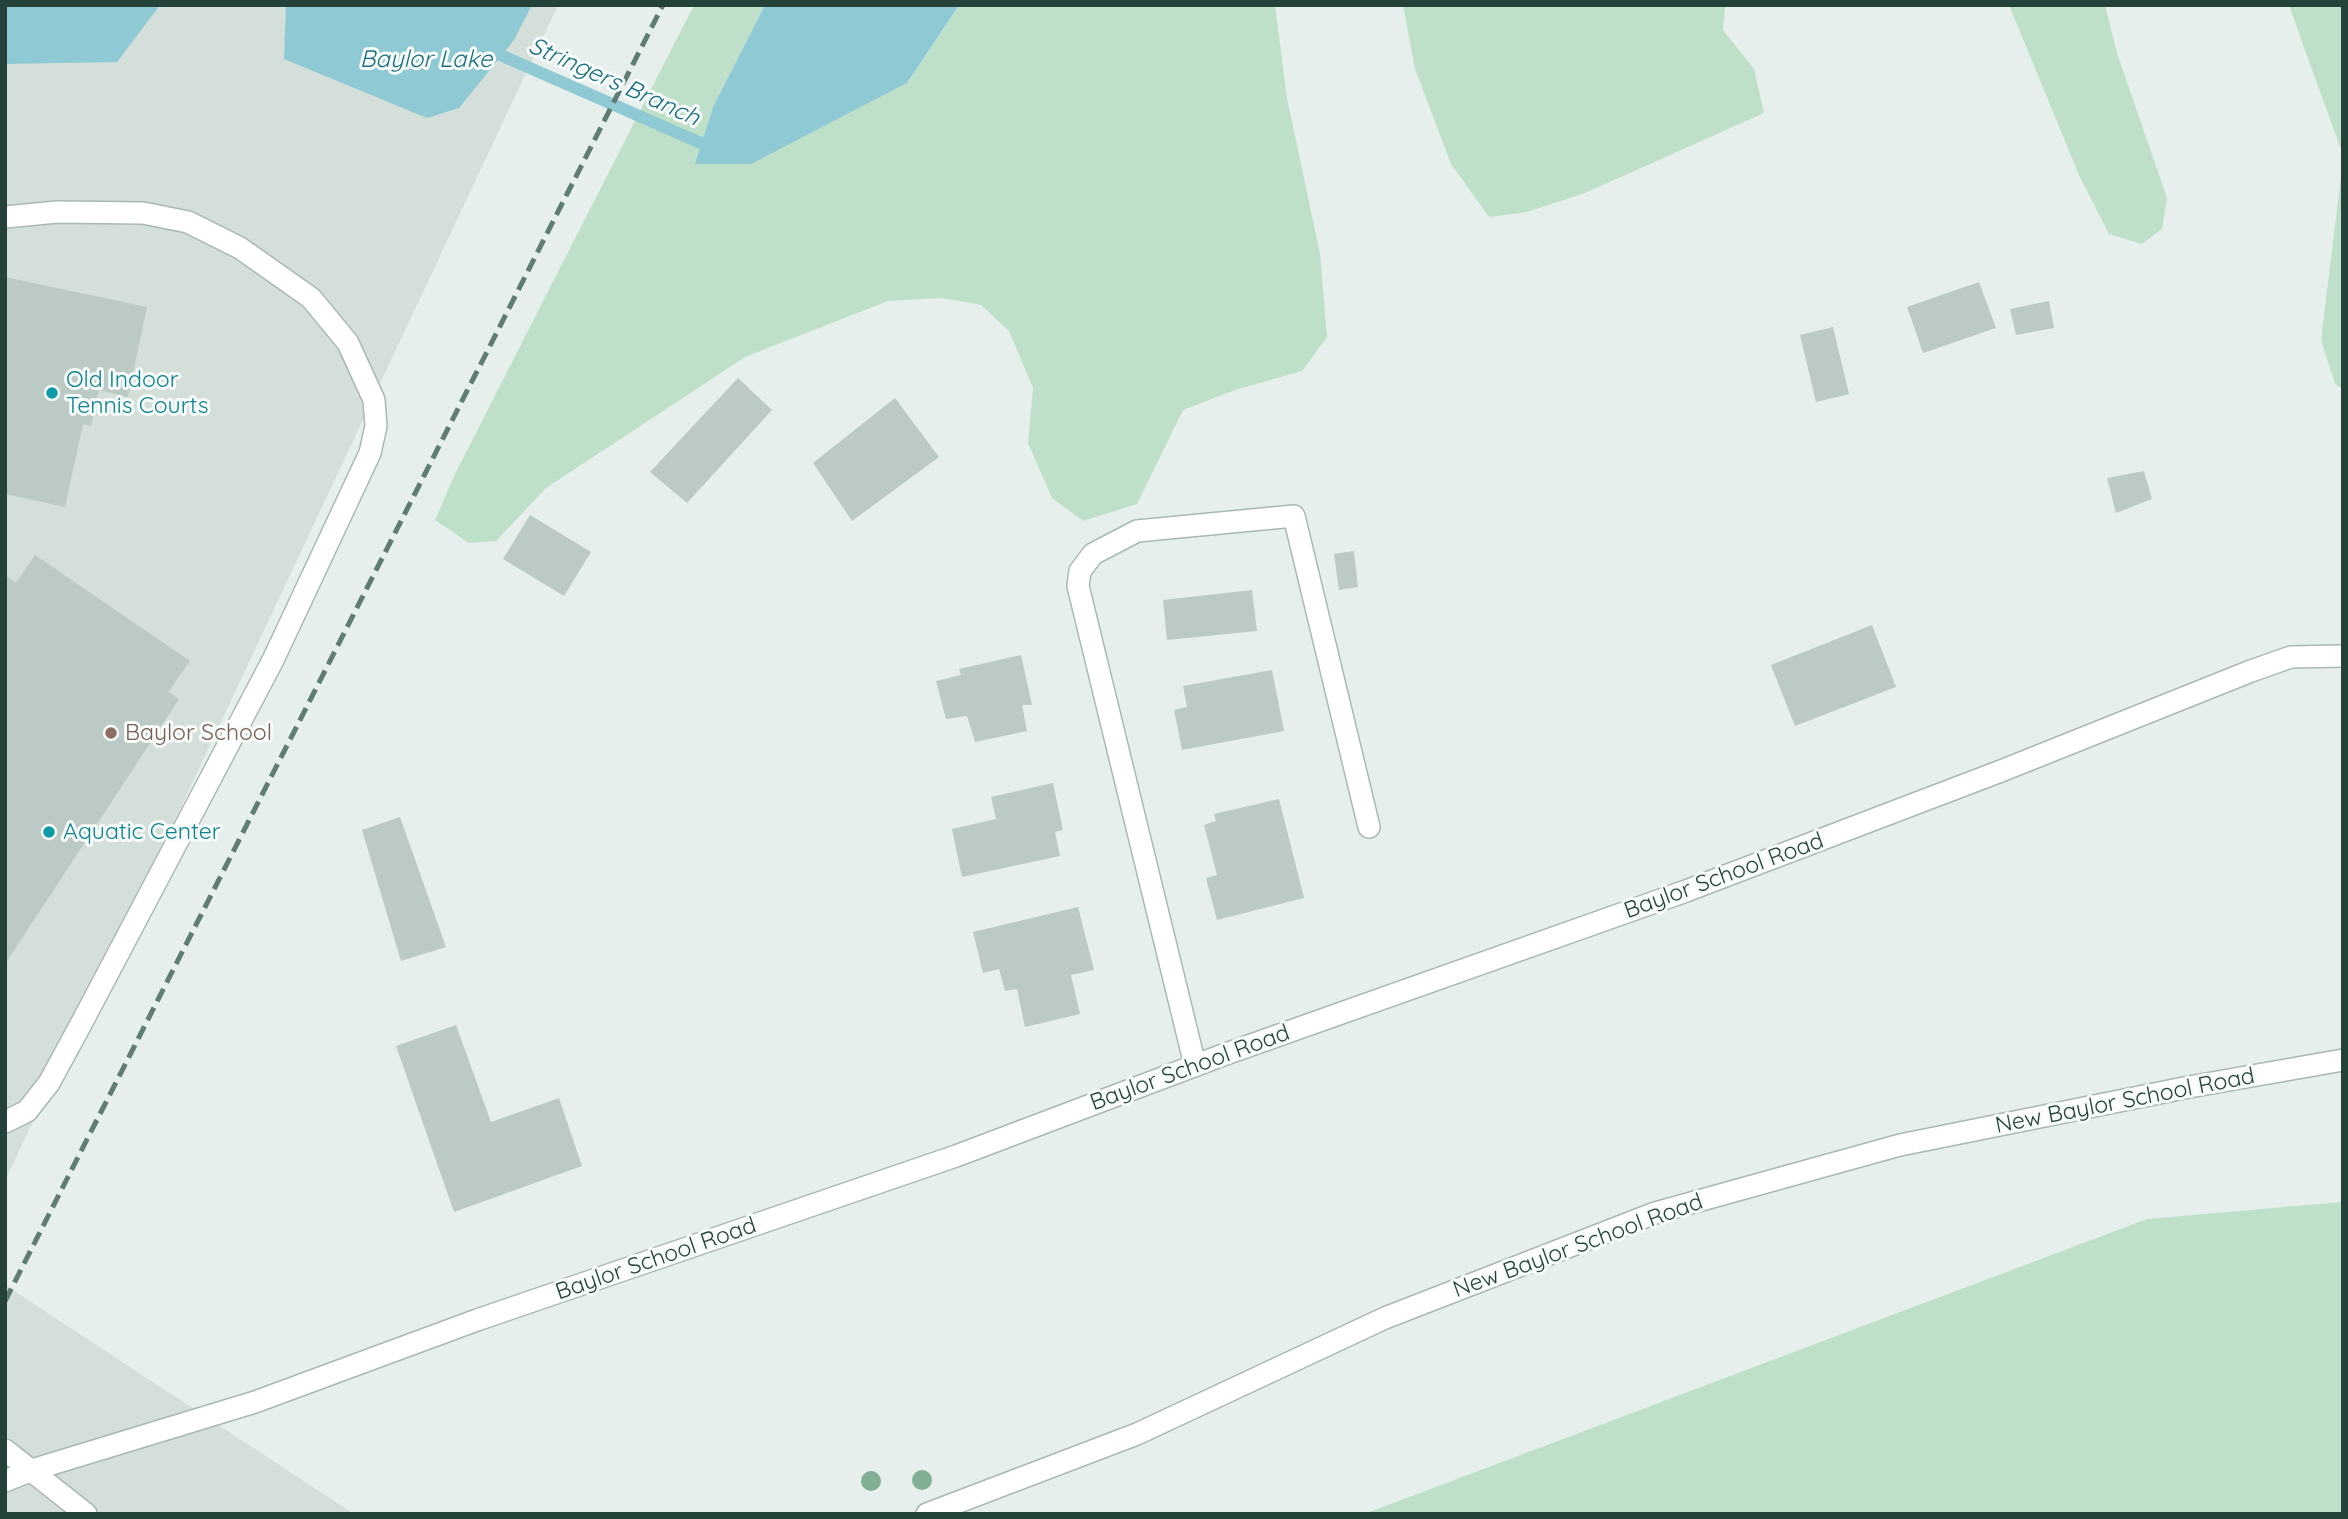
<!DOCTYPE html>
<style>
body{margin:0}
#map{position:relative;width:2348px;height:1519px;overflow:hidden;background:#e6efeb;font-family:Quicksand,sans-serif}
canvas{display:block}
.frame{position:absolute;inset:0;border:7px solid #24423a;pointer-events:none}
</style>
<div id="map">
<canvas width="2348" height="1519"></canvas>
<div class="frame"></div>
</div>
<script>
const ctx = document.querySelector('canvas').getContext('2d');
ctx.lineJoin = 'round';
function fill(path, color) { ctx.fillStyle = color; ctx.fill(path, 'evenodd'); }
const toPath = rows => new Path2D(rows.map(r => 'M' + r).join(''));
function strokePath(path, color, width, dash) { ctx.strokeStyle = color; ctx.lineWidth = width; ctx.lineCap = dash ? 'butt' : 'round'; ctx.setLineDash(dash || []); ctx.stroke(path); }
function label(font, color, halo, rows, align = 'center') {
  ctx.font = font + ' Quicksand,sans-serif'; ctx.lineWidth = 6; ctx.setLineDash([]); ctx.textBaseline = 'middle'; ctx.strokeStyle = halo; ctx.fillStyle = color; for (const [text, x, y, turn = 0] of rows) {
    ctx.save(); ctx.translate(x, y); ctx.rotate((+turn || 0) * Math.PI / 180); ctx.textAlign = isNaN(turn) ? turn : align; if (halo) ctx.strokeText(text, 0, 0); ctx.fillText(text, 0, 0); ctx.restore();
  }
}
const built = toPath([
 [5,5,558,5,5,1181],
 [5,1285,354,1514,5,1514]
]);
const green = toPath([
 [694,5,765,5,713,107,696,164,750,164,907,83,959,5,1275,5,1287,98,1320,254,1327,337,1302,371,1235,390,1183,410,1137,504,1083,521,1052,498,1028,443,1033,388,1009,331,981,305,942,298,888,301,745,357,546,488,496,541,469,543,435,520,454,476],
 [1403,5,1725,5,1723,30,1754,69,1764,113,1585,193,1527,212,1489,217,1451,164,1415,69],
 [2009,5,2105,5,2117,53,2167,198,2162,229,2142,244,2109,234,2079,175],
 [2289,5,2343,5,2343,155,2306,53],
 [2343,160,2343,389,2335,384,2321,340],
 [2343,1202,2343,1514,1364,1514,2147,1219]
]);
const water = toPath([
 [5,5,160,5,117,62,5,64],
 [286,5,532,5,514,40,459,108,427,118,284,59],
 [765,5,959,5,907,83,751,164,695,164,713,107]
]);
const stream = toPath([
 [489,50,703,144,715,136]
]);
const building = toPath([
 [5,277,147,307,128,397,99,390,91,426,83,424,65,507,5,494],
 [1979,282,1996,328,1923,353,1907,307],
 [2049,301,2054,328,2016,335,2010,309],
 [1833,327,1849,394,1816,402,1800,335],
 [738,378,772,410,687,503,650,472],
 [895,398,939,457,852,521,813,463],
 [2144,471,2152,499,2116,513,2107,478],
 [530,515,591,552,564,596,503,559],
 [1354,551,1358,587,1339,590,1334,554],
 [35,555,190,661,168,692,179,699,5,964,5,575,16,583],
 [1252,590,1257,631,1167,640,1163,600],
 [1872,625,1896,687,1795,726,1771,665],
 [1021,655,1032,705,1022,705,1027,731,975,742,967,716,946,719,936,681,961,675,959,669],
 [1272,670,1284,731,1182,750,1174,710,1187,707,1183,686],
 [1053,783,1063,830,1055,832,1060,856,962,877,952,829,996,819,991,797],
 [1279,799,1304,898,1217,920,1206,878,1217,875,1204,825,1216,821,1214,814],
 [400,817,446,947,401,961,362,830],
 [1078,907,1094,970,1071,975,1080,1014,1025,1027,1017,989,1005,991,999,969,983,973,973,932],
 [456,1025,491,1122,559,1098,582,1166,454,1212,396,1046]
]);
const minor = toPath([
 [5,217,57,212,143,213,188,222,240,248,311,298,348,343,374,400,376,426,370,453,273,660,80,1026,49,1083,27,1111,5,1122],
 [1195,1065,1078,586,1080,571,1093,554,1137,531,1294,516,1369,827],
 [5,1450,86,1514],
 [5,1481,32,1470,255,1402,477,1320,956,1156,1223,1055,1686,891,2001,771,2251,671,2291,657,2343,656],
 [927,1514,1137,1434,1385,1318,1655,1213,1900,1145,2189,1087,2343,1060]
]);
const rail = toPath([
 [5,1301,663,5]
]);
const trees = [
 [922,1480],
 [871,1481]
];
const markers = [
 [52,393,7,"#0f9aa8"],
 [111,733,7,"#8d6e63"],
 [49,832,7,"#0f9aa8"]
];
const cultureNames = [
 ["Old Indoor",66,380],
 ["Tennis Courts",66,406],
 ["Aquatic Center",63,832]
];
const educationNames = [
 ["Baylor School",125,733]
];
const streetNames = [
 ["Baylor School Road",1724,876,-20],
 ["Baylor School Road",1190,1068,-20],
 ["New Baylor School Road",2125,1101,-11],
 ["New Baylor School Road",1578,1246,-20],
 ["Baylor School Road",656,1259,-19]
];
const waterNames = [
 ["Baylor Lake",426,60],
 ["Stringers Branch",614,82,24]
];
fill(built, '#d4dfda');
fill(green, '#bfe0c8');
fill(water, '#8ec9d4');
strokePath(stream, '#8ec9d4', 12);
fill(building, '#bbcac4');
strokePath(minor, '#a8b8b2', 24);
strokePath(minor, '#fff', 21);
strokePath(rail, '#5f7d75', 5, [14, 7]);
ctx.fillStyle = '#80af93';
for (const [x, y] of trees) { ctx.beginPath(); ctx.arc(x, y, 10, 0, 2 * Math.PI); ctx.fill(); }
for (const [x, y, r, color] of markers) { const dot = new Path2D(); dot.arc(x, y, r, 0, 2 * Math.PI); ctx.fillStyle = color; ctx.fill(dot); strokePath(dot, '#f7fbf9', 2.5); }
label('23px', '#0d838f', '#f7fbf9', cultureNames, 'left');
label('23px', '#785e54', '#f7fbf9', educationNames, 'left');
label('23px', '#24423a', '#f7fbf9', streetNames);
label('italic 24px', '#1c6f80', '#f7fbf9', waterNames);
</script>
